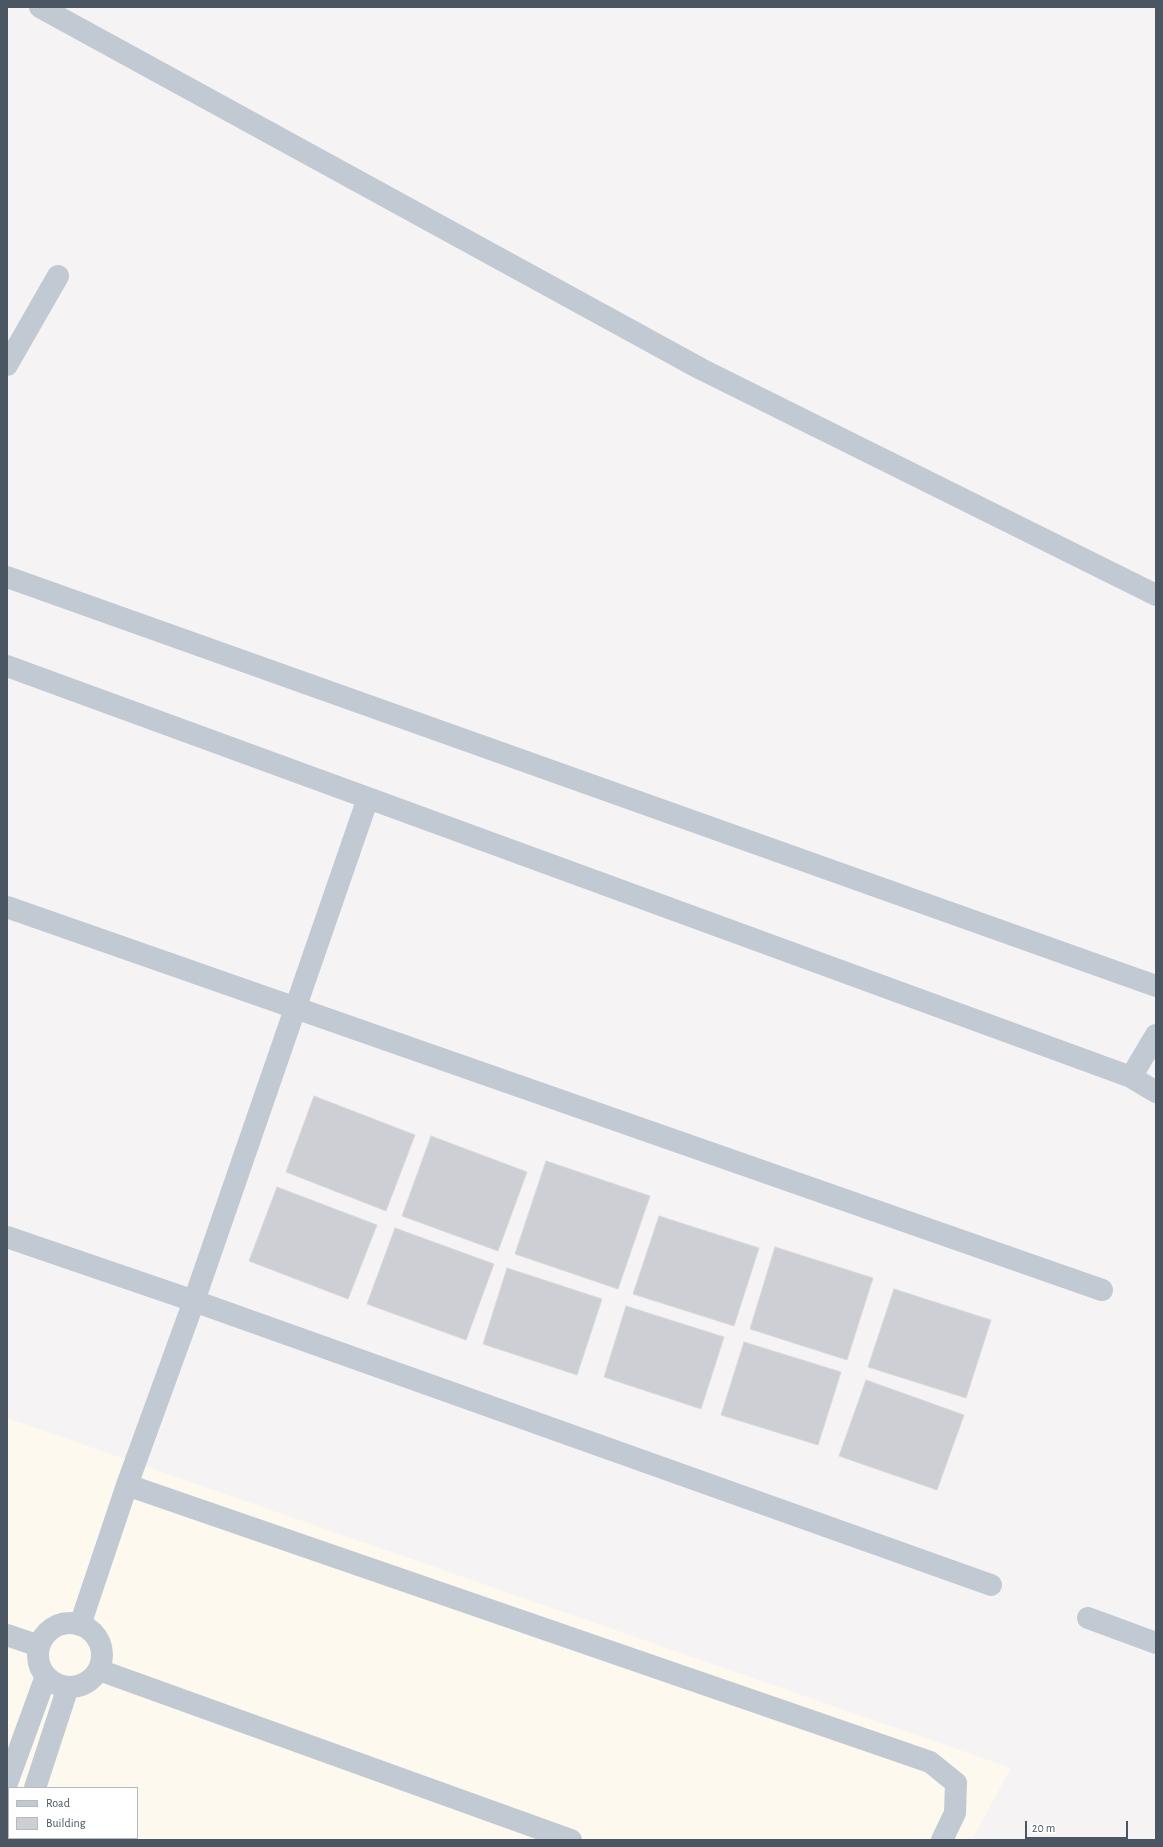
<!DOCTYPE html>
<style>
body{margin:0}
#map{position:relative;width:1163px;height:1847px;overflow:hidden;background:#f5f3f3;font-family:"Alegreya Sans",sans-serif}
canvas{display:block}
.frame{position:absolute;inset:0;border:8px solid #4a5661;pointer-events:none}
.legend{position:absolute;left:8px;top:1787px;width:130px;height:52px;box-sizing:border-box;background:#fff;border:1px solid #b7bbc0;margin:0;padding:5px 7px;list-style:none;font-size:12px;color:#4a5661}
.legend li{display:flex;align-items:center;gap:8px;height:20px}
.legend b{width:20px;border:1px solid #b7bbc0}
.scale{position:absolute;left:1025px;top:1821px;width:103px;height:18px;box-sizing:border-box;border:2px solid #4a5661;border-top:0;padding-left:5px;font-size:12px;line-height:14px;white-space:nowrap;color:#4a5661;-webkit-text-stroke:3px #fff;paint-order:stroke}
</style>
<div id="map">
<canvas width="1163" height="1847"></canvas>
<div class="frame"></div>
<ul class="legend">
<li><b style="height:5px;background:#c1cad2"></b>Road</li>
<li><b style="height:11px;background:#cdcfd5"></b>Building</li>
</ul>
<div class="scale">20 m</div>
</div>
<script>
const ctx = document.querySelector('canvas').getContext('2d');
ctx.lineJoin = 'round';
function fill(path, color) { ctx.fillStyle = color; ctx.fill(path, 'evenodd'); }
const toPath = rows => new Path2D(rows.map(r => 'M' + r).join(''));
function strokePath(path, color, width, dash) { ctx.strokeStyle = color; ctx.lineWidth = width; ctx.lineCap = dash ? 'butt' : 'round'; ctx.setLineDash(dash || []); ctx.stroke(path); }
const commercial = toPath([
 [7,1418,1011,1768,972,1840,7,1840],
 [9,1788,137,1788,137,1838,9,1838]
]);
const building = toPath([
 [314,1096,415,1135,386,1211,286,1172,314,1096],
 [431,1136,527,1172,498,1251,402,1216,431,1136],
 [546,1161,650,1196,618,1289,515,1254,546,1161],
 [277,1187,377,1225,348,1299,249,1261,277,1187],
 [659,1216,759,1248,734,1326,633,1294,659,1216],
 [395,1228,494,1264,466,1340,367,1304,395,1228],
 [775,1247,873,1278,847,1360,750,1329,775,1247],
 [507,1268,602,1299,577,1375,483,1344,507,1268],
 [894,1289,991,1320,966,1398,868,1367,894,1289],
 [626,1306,724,1337,701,1409,604,1377,626,1306],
 [744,1342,841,1372,818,1445,721,1415,744,1342],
 [866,1380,964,1415,937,1490,839,1456,866,1380]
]);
const service = toPath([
 [45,1838,51,1840]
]);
const minor = toPath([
 [40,7,701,369,1156,595],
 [7,365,58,276],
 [7,577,1156,986],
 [7,666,1131,1077,1156,1092],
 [7,907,1102,1290],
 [1131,1077,1156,1035],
 [7,1237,194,1301,991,1585],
 [127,1485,930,1762,956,1783,955,1813,942,1840],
 [1088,1618,1156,1643],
 '38 1655a32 32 0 1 1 64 0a32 32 0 1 1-64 0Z',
 [80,1625,127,1485,194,1301,368,798],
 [7,1635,39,1646],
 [99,1670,571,1840],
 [7,1783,46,1676],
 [35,1788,68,1687],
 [18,1840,18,1838]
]);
fill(commercial, '#fdf9ef');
fill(building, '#cdcfd5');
strokePath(building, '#d7d9de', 1);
strokePath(service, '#c1cad2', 16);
strokePath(minor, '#c1cad2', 22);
</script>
